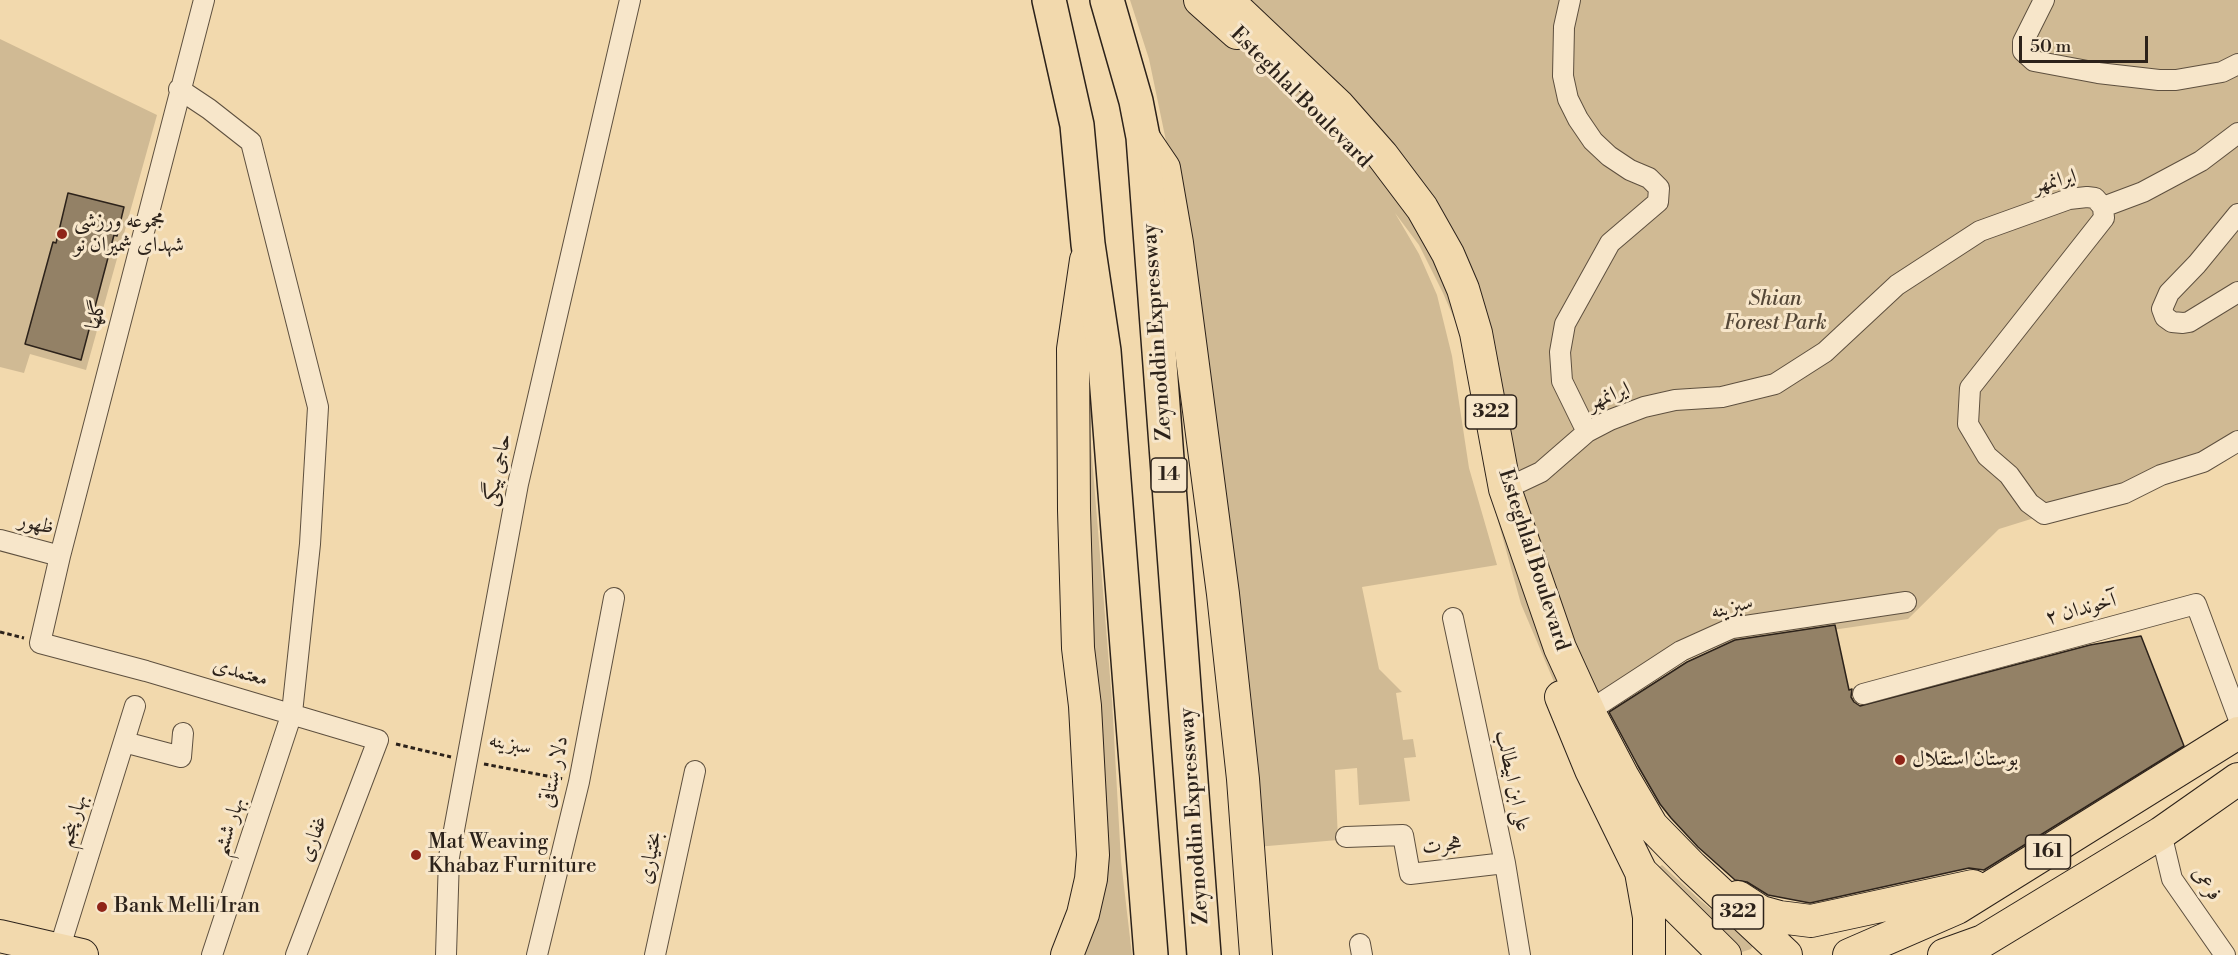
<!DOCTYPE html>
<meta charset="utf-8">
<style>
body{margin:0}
#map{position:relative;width:2238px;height:955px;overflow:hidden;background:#f2d9ad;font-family:"Libre Bodoni",serif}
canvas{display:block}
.scale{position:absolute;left:2019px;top:36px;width:129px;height:27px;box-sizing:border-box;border:3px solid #2c221a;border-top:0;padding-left:8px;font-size:18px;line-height:21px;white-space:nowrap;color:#2c221a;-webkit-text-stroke:4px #f7e6ca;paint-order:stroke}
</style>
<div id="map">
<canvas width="2238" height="955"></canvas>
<div class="scale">50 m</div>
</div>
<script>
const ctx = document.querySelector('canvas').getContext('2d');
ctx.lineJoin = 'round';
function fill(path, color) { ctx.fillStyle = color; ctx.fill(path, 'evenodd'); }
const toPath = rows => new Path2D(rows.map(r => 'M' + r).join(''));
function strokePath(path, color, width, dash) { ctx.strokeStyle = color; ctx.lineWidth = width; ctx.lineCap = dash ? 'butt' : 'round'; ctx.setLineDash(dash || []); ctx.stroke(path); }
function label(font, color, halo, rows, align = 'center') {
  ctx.font = font + ' "Libre Bodoni",Amiri,serif'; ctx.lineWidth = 6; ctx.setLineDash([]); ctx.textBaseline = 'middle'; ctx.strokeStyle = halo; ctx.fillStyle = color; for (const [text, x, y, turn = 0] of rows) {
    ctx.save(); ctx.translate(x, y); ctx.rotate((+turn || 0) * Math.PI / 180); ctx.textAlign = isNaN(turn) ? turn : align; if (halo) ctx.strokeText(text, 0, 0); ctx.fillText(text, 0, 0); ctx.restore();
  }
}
const green = toPath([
 [1130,0,2238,0,2238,435,2143,484,1999,529,1908,619,1708,648,1664,665,1574,729,1521,604,1485,474,1462,337,1443,293,1419,245,1395,213,1419,254,1437,295,1452,356,1469,468,1497,565,1362,587,1379,669,1402,692,1396,693,1403,740,1413,739,1416,757,1404,758,1410,801,1359,805,1357,768,1335,770,1338,840,1256,847,1176,189,1149,59],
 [0,39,157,115,86,370,30,354,24,373,0,367],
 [1088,409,1112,701,1121,861,1132,955,1076,955,1092,734],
 [1662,865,1701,901,1754,944,1751,949,1742,952,1733,947,1674,885,1659,867]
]);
const building = toPath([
 [68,193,124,207,117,236,114,235,81,360,25,344,53,242,56,243,68,193],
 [1835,625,1849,690,1852,689,1851,697,1854,702,1860,706,2090,645,2141,636,2184,746,1984,870,1969,868,1810,903,1768,895,1747,882,1735,880,1698,847,1671,818,1660,804,1638,766,1609,712,1687,662,1735,640,1835,625]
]);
const path = toPath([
 [0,632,24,638],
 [396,744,451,757],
 [484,764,563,779]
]);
const minor = toPath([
 [204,0,60,556,40,643,146,671,378,740,296,955],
 [1570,0,1564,27,1563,76,1568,99,1578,119,1593,141,1609,156,1630,170,1649,178,1659,188,1658,202,1610,243,1565,324,1560,352,1562,381,1587,432],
 [2044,0,2023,42,2023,51,2034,61,2098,73,2159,80,2176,80,2222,72,2238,64],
 [179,89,209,109,251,142,318,407,310,544,292,713,212,955],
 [2103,207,2143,192,2201,161,2238,133],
 [2238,214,2197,264,2169,293,2162,309,2165,317,2172,322,2183,323,2189,322,2238,292],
 [1505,489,1541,472,1587,432,1610,420,1644,407,1675,400,1722,397,1775,384,1825,352,1897,285,1980,231,2069,199,2087,197,2095,198,2103,207,2104,218,1970,388,1968,424,1987,456,2009,475,2029,503,2044,514,2125,493,2161,475,2203,462,2238,441],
 [0,540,60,556],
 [1453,618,1505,863,1520,955],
 [1863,694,2196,604,2238,717],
 [1589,711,1681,651,1732,628,1906,602],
 [124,742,181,757,183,733],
 [2161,833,2172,879,2225,955],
 [1346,837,1403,835,1410,874,1505,863],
 [1360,944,1362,955],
 [59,950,135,706],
 [446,955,449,857,518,484,630,0],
 [537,955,579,782,614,598],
 [655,955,695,771]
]);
const primary = toPath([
 [1200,0,1237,33],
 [1227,0,1338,105,1382,155,1422,208,1448,254,1463,289,1476,333,1505,489,1560,648,1591,716,1622,775,1652,826,1692,867,1786,955],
 [1143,137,1164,168,1177,243,1223,594,1243,779,1256,955],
 [1561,697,1591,770,1641,872,1725,955],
 [1641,872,1649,917,1649,955],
 [1738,897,1761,912,1779,917,1811,921,1973,886],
 [0,936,82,955],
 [1067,955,1083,914,1091,879,1093,855,1085,706,1078,648,1074,510,1073,349,1086,260],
 [1849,955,1957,908,2238,733],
 [1944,955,1983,941,2161,833,2238,779]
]);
const trunk = toPath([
 [1049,0,1077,125,1088,244,1104,351,1151,955],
 [1107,0,1136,101,1143,137,1204,955]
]);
const markers = [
 [62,234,6,"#8f2418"],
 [1900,760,6,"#8f2418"],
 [416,855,6,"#8f2418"],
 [102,907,6,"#8f2418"]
];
const shields = [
 [1491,412,51],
 [1169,475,36],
 [2048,852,45],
 [1738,912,51]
];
const shieldNames = [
 ["322",1491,412],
 ["14",1169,475],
 ["161",2048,852],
 ["322",1738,912]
];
const streetNames = [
 ["Esteghlal Boulevard",1300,98,45],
 ["ایرانمهر",2055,182,-14],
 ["گلها",97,315,-76],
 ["Zeynoddin Expressway",1158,332,-94],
 ["ایرانمهر",1609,397,-22],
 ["حاجی بیگی",498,470,-78],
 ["ظهور",36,525,14],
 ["Esteghlal Boulevard",1533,560,72],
 ["سبزینه",1732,608,-15],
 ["آخوندان ۲",2081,610,-15],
 ["معتمدی",240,673,16],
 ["سبزینه",510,745,11],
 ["دلار ستاقی",555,772,-78],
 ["علی ابن ابیطالب",1512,781,78],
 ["Zeynoddin Expressway",1195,816,-94],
 ["بهار پنجم",74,821,-73],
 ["بهار ششم",230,827,-72],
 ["غفاری",314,839,-69],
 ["هجرت",1442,846,-7],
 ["بختیاری",651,858,-78],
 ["فرعی",2206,884,57]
];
const poiNames = [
 ["مجموعه ورزشی",74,222],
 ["شهدای شمیران نو",74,246],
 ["بوستان استقلال",1912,760],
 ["Mat Weaving",428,843],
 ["Khabaz Furniture",428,867],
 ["Bank Melli Iran",114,907]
];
const parkNames = [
 ["Shian",1775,300],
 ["Forest Park",1775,324]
];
fill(green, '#d0ba94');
fill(building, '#938166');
strokePath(building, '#2c221a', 1.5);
strokePath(minor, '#5e503f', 22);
strokePath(primary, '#2c221a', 34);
strokePath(trunk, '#2c221a', 36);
strokePath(path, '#2c221a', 3, [4.5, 3]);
strokePath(minor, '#f7e6ca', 20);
strokePath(primary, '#f2d9ad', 32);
strokePath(trunk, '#f2d9ad', 33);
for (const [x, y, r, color] of markers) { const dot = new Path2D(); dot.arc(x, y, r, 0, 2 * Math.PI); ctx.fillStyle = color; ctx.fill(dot); strokePath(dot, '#f7e6ca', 2); }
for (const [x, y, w] of shields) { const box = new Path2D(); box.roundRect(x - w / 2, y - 17, w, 34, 4.5); ctx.fillStyle = '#f7e6ca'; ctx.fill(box); strokePath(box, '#2c221a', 1.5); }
label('bold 20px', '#2c221a', null, shieldNames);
label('21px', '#2c221a', '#f7e6ca', streetNames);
label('21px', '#2c221a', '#f7e6ca', poiNames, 'left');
label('italic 21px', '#554838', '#f7e6ca', parkNames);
</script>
